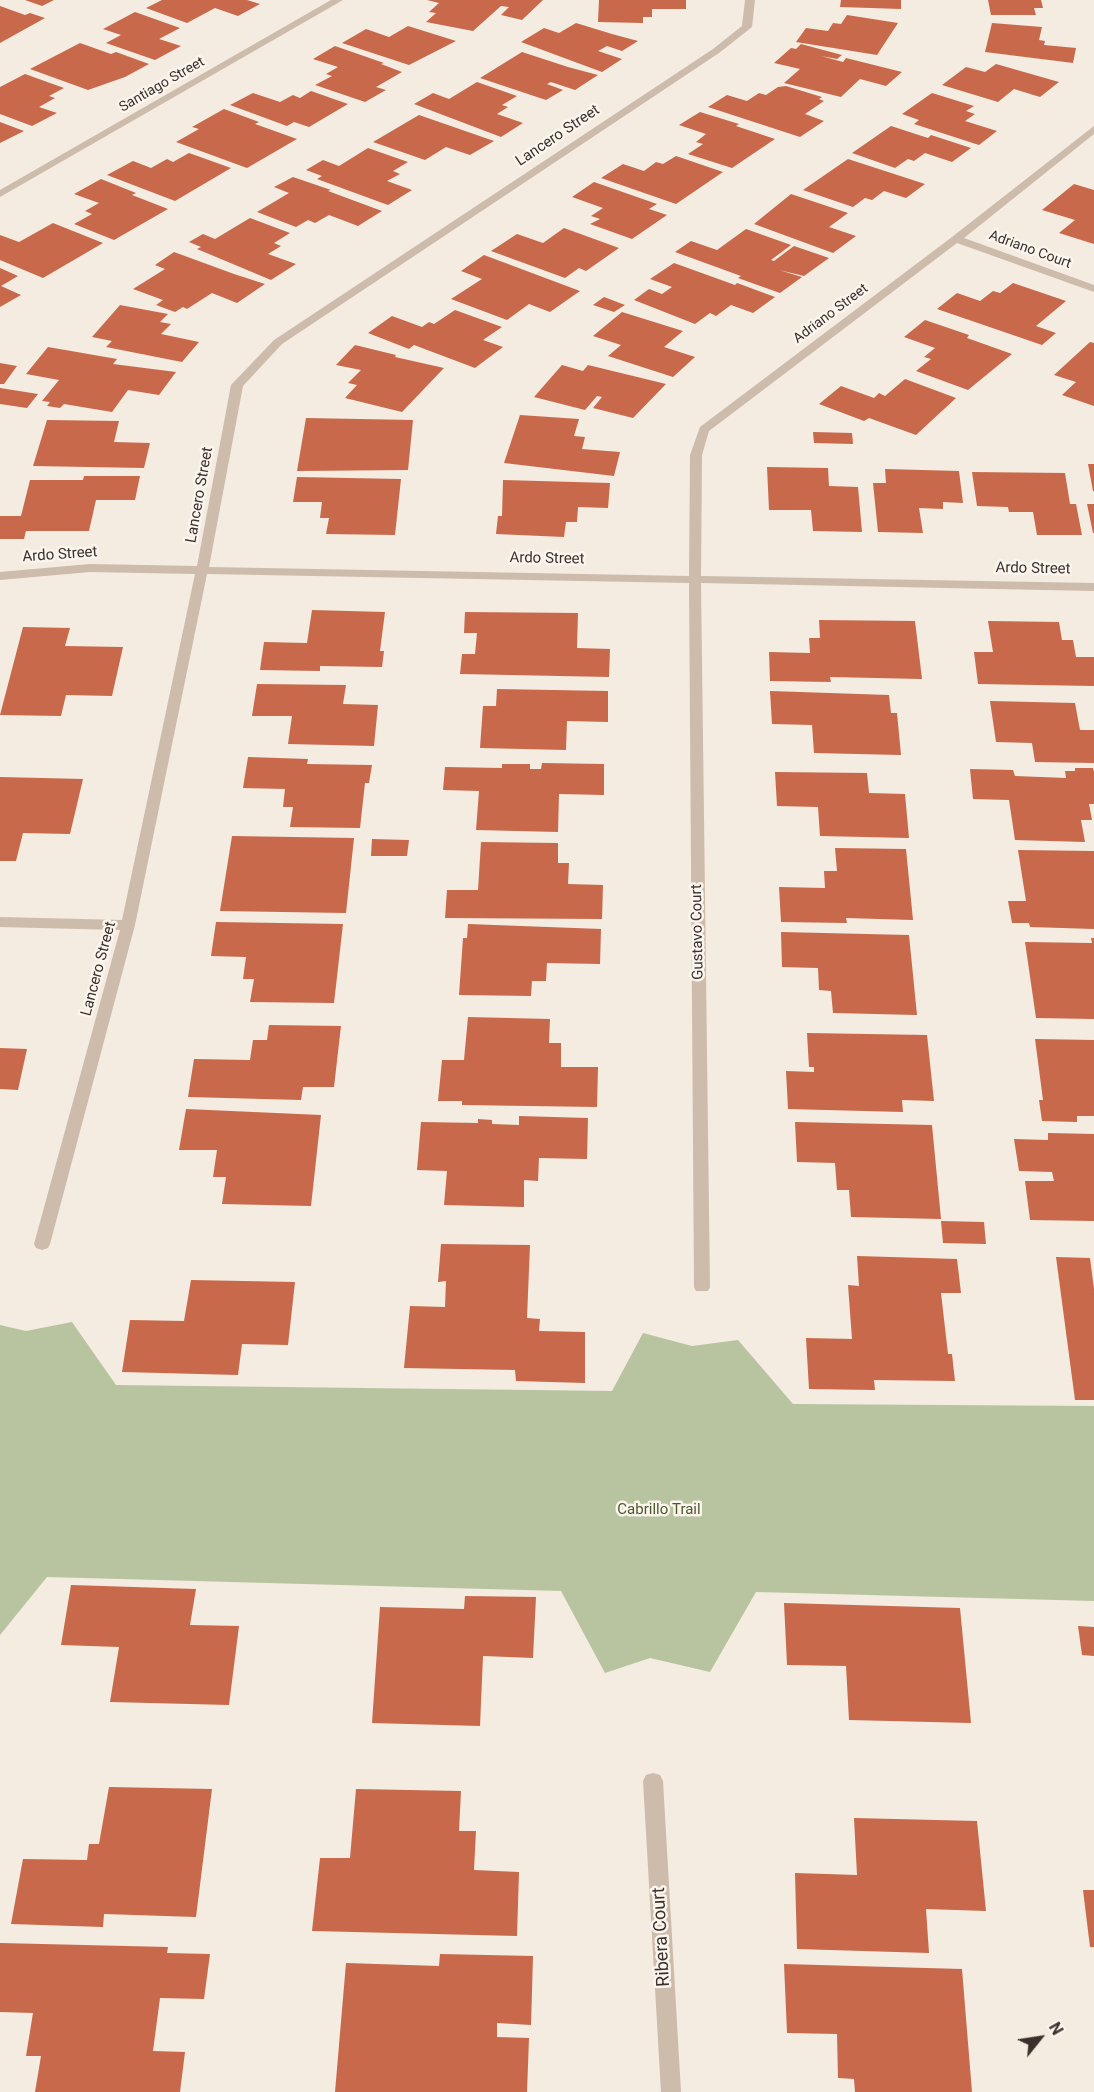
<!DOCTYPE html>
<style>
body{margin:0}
#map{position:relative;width:1094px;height:2092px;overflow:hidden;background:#f4ebe1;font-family:Roboto,sans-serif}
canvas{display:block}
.north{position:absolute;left:1010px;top:2008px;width:60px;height:60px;-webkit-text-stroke:4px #fbf5ee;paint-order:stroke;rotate:60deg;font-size:16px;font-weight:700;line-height:24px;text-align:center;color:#3b302b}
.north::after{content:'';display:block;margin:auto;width:21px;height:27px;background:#3b302b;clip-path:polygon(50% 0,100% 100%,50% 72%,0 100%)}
</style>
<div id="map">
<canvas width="1094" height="2092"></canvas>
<div class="north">N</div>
</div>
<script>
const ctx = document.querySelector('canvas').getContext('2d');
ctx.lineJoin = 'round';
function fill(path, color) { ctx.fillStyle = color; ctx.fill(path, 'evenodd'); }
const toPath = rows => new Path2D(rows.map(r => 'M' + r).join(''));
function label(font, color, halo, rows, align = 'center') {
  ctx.font = font + ' Roboto,sans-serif'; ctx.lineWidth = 5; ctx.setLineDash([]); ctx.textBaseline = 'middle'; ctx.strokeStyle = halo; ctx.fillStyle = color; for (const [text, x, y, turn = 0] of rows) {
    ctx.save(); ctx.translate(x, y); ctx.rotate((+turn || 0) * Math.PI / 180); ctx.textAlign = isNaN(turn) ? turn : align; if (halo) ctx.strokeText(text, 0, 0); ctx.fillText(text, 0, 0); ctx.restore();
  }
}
const green = toPath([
 [72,1322,116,1385,612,1391,643,1333,692,1346,738,1340,793,1404,1094,1406,1094,1601,756,1592,710,1672,650,1658,605,1673,561,1591,47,1577,0,1635,0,1325,26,1331]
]);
const building = toPath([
 [25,0,54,0,42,6],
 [162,0,247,0,260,4,238,16,215,8,187,23,146,8],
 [427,0,543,0,522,20,501,15,509,7,501,6,473,31,426,22,436,13,429,12,439,3],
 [599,0,686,0,686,9,652,9,652,17,643,17,643,23,598,22],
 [841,0,901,0,901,9,840,7],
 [988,0,1041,0,1043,8,1034,8,1036,15,991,15],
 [0,6,25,15,30,13,45,18,0,43],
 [135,12,180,28,159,39,181,46,155,60,106,43,121,35,103,29],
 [847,15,898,23,877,55,796,42,806,28,828,31,833,23,841,24],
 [576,23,612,34,638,41,622,51,607,46,598,51,622,59,602,72,521,42,544,28,559,33],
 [992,23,1042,27,1039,40,1045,41,1044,45,1076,48,1073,63,985,52],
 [408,26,456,41,409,65,342,43,366,29,389,37],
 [80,43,111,54,116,52,149,64,125,77,88,90,30,69],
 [801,44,842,55,837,59,821,56,843,62,846,58,902,72,886,86,860,79,841,97,784,83,800,69,774,63,791,48,796,49],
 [335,46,384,63,381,64,402,72,376,87,386,90,365,102,315,85,332,76,326,74,338,67,313,59],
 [522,52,568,67,598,75,575,90,551,82,547,84,563,90,546,100,480,78],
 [996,64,1059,82,1040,97,1014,89,998,102,942,85,966,67,985,72],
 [25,74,64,88,49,96,55,98,39,107,57,113,32,126,0,114,0,87],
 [477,82,517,96,502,105,508,107,497,114,523,123,501,137,414,104,433,93,449,99],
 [786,86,822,97,819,99,824,101,805,114,824,121,800,137,708,107,727,95,747,101,759,93,766,95,778,87],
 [311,91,348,104,309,127,294,122,287,126,230,105,253,93,280,102,293,95,300,98],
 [932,93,974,106,966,111,975,114,965,121,997,131,979,145,914,124,919,120,902,114],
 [224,109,259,122,255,124,297,139,247,168,176,142,199,129,192,127],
 [700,112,739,124,736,126,775,139,732,168,688,154,703,144,696,142,706,134,679,125],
 [419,115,494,141,470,155,446,147,425,160,373,142],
 [0,122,24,131,0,143],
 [891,126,928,138,931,135,971,148,952,162,925,153,914,161,908,159,895,168,852,153],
 [368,148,408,162,393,171,400,174,387,181,412,190,388,205,317,179,322,176,306,170,323,160,339,166],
 [189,153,231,168,175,201,107,175,133,161,151,168,167,159,173,162],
 [676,156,723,172,676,204,601,178,623,164,644,171,656,162,663,164],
 [848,159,925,184,906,198,884,191,872,200,865,198,853,207,803,190],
 [293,177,331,190,328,191,382,211,358,226,329,215,315,223,308,220,296,227,257,212,289,193,274,187],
 [101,179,136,193,132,195,168,209,114,240,74,224,92,214,85,211,99,203,74,194],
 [594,182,657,204,649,209,667,215,632,239,590,224,600,219,591,216,603,208,572,197],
 [1074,184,1094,190,1094,244,1059,233,1075,220,1042,210],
 [791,194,848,213,829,227,856,236,833,253,754,224],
 [250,218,290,233,274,243,281,246,268,254,296,264,271,280,197,249,201,247,189,242,203,234,215,239],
 [53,223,103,243,43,278,0,260,0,235,19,242],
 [564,228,619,248,586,271,579,268,565,278,491,251,517,234,543,243],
 [746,229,791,245,771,260,774,261,794,246,829,258,804,276,779,270,802,277,780,293,738,278,741,276,675,252,691,241,717,250],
 [174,252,234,274,265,284,237,303,212,293,187,309,183,307,175,312,156,305,163,300,133,289,165,269,155,265],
 [484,255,580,291,550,312,529,304,507,320,451,299,482,279,461,271],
 [674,263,735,285,737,283,775,297,753,313,731,305,716,316,710,313,695,324,634,300,649,289,662,294,672,287,650,279],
 [0,268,18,276,1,286,21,295,0,307],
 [1013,283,1066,301,1036,326,1056,333,1042,345,937,309,957,293,980,301,993,291,1000,293],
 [604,297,625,305,614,312,593,305],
 [120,305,168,314,160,322,171,324,161,334,199,342,182,362,106,347,112,341,92,337],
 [455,310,502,327,483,340,503,347,475,368,414,345,409,349,368,333,392,316,422,327,429,322,434,324],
 [622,312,683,331,664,347,695,357,673,377,608,356,621,345,593,336],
 [925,320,969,335,967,338,1012,354,968,390,916,371,931,359,924,357,935,348,904,337],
 [1090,342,1094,343,1094,406,1062,395,1076,382,1054,375],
 [355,345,396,355,395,357,444,368,402,412,345,398,357,385,348,383,361,370,336,365],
 [48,347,117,359,113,364,176,372,159,395,128,390,112,412,64,404,60,408,47,406,50,402,42,401,59,380,26,374],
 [0,363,17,366,4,384,0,384],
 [562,365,583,371,588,365,666,384,633,418,593,408,602,397,597,396,585,410,534,397],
 [905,379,956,398,916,435,869,418,864,421,819,404,841,386,874,398,879,393,885,396],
 [0,388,38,394,27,408,0,404],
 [520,415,579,419,574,436,585,437,582,449,620,452,614,476,504,463],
 [306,418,413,420,408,470,297,471],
 [47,420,119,421,114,442,150,443,144,468,33,466],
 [813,432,852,433,853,444,814,443],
 [1088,464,1094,464,1094,491,1093,491],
 [767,467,828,468,829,486,858,487,862,532,813,531,811,510,769,510],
 [885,469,959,471,963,503,943,502,943,509,919,508,923,533,878,532,873,483,886,483],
 [972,472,1065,473,1070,504,1076,504,1082,535,1037,535,1033,512,1009,512,1008,507,977,506],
 [84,476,140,476,135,500,96,500,89,531,26,531,24,539,0,539,0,516,21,516,30,480,83,480],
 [297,477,401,479,395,535,326,534,329,518,320,518,322,502,293,502],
 [503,480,610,483,608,508,578,507,577,522,566,522,564,537,496,534,498,516,502,516],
 [1087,504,1094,504,1094,533,1093,533],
 [312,610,385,612,380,651,384,651,382,667,320,666,320,671,260,670,264,642,307,643],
 [465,612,578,613,577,648,610,649,609,677,460,674,462,654,475,654,477,633,464,633],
 [819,620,915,621,922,679,830,677,831,682,770,681,769,652,810,653,809,638,820,638],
 [988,621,1059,622,1062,640,1073,640,1076,657,1094,657,1094,686,978,684,974,652,993,652],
 [23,627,70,628,65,646,123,647,112,696,66,695,61,716,0,715],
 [257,684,346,685,343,704,378,705,374,746,288,744,292,716,252,716],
 [497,689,608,691,608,722,567,721,566,750,480,748,483,706,496,706],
 [770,691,889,695,891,713,897,713,901,755,814,753,812,725,772,724],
 [990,701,1075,703,1080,730,1094,730,1094,763,1035,762,1032,743,996,742],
 [248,757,308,759,307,764,372,765,369,783,365,783,360,828,290,827,293,807,283,807,285,789,243,788],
 [542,763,604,764,604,795,559,794,558,832,476,830,479,791,443,790,445,767,502,768,502,764,530,764,530,769,541,769],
 [1075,768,1093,768,1094,772,1094,804,1089,804,1092,820,1081,820,1085,842,1015,840,1009,800,973,799,970,769,1013,770,1015,776,1066,778,1065,771,1075,771],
 [775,772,867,773,869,793,905,794,909,838,820,836,818,807,777,806],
 [0,777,83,779,70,834,23,833,16,861,0,861],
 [232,836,354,838,346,913,220,911],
 [372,839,409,840,407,856,371,856],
 [481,842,558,843,558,863,569,863,568,884,603,885,602,919,445,918,447,890,478,890],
 [835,848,906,849,913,920,846,918,847,923,781,922,779,887,825,888,824,871,837,871],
 [1018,850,1094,851,1094,929,1030,927,1029,923,1012,923,1008,901,1026,901],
 [216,922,343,924,334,1003,250,1002,254,979,243,979,246,957,211,956],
 [468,924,601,929,600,964,547,963,546,981,532,981,531,996,459,995,463,938,467,938],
 [781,932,909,935,917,1015,833,1013,831,991,819,990,818,968,782,967],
 [1091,938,1094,938,1094,1019,1036,1018,1025,942,1092,943],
 [468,1017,550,1019,549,1043,561,1043,561,1067,598,1067,597,1107,462,1105,462,1101,438,1101,442,1060,464,1060],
 [269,1025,341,1026,334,1087,303,1087,301,1100,188,1097,194,1059,250,1060,253,1040,267,1040],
 [807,1033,927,1035,934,1101,902,1100,903,1112,788,1109,786,1071,814,1072,814,1067,809,1067],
 [1035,1039,1094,1040,1094,1116,1077,1116,1077,1122,1042,1121,1039,1100,1043,1100],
 [0,1048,27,1049,18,1090,0,1089],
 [186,1109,321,1115,311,1206,222,1204,226,1177,213,1177,217,1150,179,1150],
 [519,1116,588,1118,587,1159,539,1158,538,1181,524,1180,524,1207,444,1205,447,1171,417,1170,421,1122,478,1123,478,1119,492,1120,492,1124,519,1125],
 [795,1122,932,1125,941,1219,851,1217,849,1190,837,1190,835,1163,797,1162],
 [1048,1133,1094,1134,1094,1221,1030,1220,1025,1181,1054,1181,1052,1172,1019,1171,1014,1139,1048,1140],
 [941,1221,984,1222,986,1244,943,1243],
 [441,1244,530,1245,527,1318,540,1319,539,1331,585,1332,585,1383,516,1381,515,1370,404,1368,410,1306,445,1307,446,1281,438,1282],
 [857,1256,957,1259,961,1293,941,1293,948,1354,952,1354,955,1381,874,1380,875,1390,809,1389,806,1338,852,1339,848,1285,859,1286],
 [1056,1257,1090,1258,1094,1289,1094,1400,1075,1400],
 [191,1280,295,1282,288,1345,242,1344,238,1375,122,1372,130,1320,184,1321],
 [71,1585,196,1589,190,1625,239,1626,229,1705,110,1702,119,1647,61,1645],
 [465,1596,536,1597,533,1658,483,1656,480,1726,372,1723,380,1607,464,1609],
 [784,1603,960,1608,971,1723,849,1720,846,1666,787,1665],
 [1078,1626,1094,1627,1094,1656,1082,1655],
 [109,1787,212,1789,196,1917,104,1914,103,1927,11,1924,23,1859,87,1860,89,1844,99,1844],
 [356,1789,461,1791,459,1831,476,1831,474,1870,519,1872,517,1936,312,1931,320,1858,350,1858],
 [854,1818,977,1821,986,1911,926,1909,929,1953,797,1949,795,1873,857,1875],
 [1083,1890,1094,1890,1094,1947,1090,1947],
 [0,1943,168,1947,167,1953,210,1954,204,1999,160,1998,153,2051,185,2052,180,2092,35,2092,41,2056,26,2056,33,2013,0,2012],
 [440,1954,533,1956,531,2025,497,2023,497,2037,529,2038,527,2092,335,2092,346,1963,439,1966],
 [784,1964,962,1969,972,2092,855,2092,854,2079,838,2078,837,2034,787,2033]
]);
const street = toPath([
 [331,0,343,0,0,197,0,190,331,0],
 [745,0,755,0,752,27,719,53,282,344,243,386,209,567,689,576,690,455,700,427,952,237,1094,126,1094,134,964,238,1094,285,1094,292,957,243,709,431,702,455,701,576,1094,583,1094,591,701,583,710,1287,708,1291,696,1291,694,1287,689,583,207,574,135,925,50,1244,48,1248,42,1250,36,1248,34,1244,120,930,0,927,0,917,122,920,195,574,90,572,0,580,0,572,90,564,197,566,231,385,274,340,713,49,742,26,745,0],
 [653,1773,660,1775,663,1781,681,2092,661,2092,643,1781,646,1775,653,1773]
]);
const farStreetnames = [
 ["Santiago Street",162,85,-30],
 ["Adriano Court",1030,250,20],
 ["Adriano Street",831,314,-37]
];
const streetNames = [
 ["Lancero Street",558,136,-34],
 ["Lancero Street",200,495,-80],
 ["Ardo Street",60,555,-4],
 ["Ardo Street",547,559,1],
 ["Ardo Street",1033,569,1],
 ["Gustavo Court",698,932,-91],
 ["Lancero Street",99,969,-75]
];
const parkNames = [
 ["Cabrillo Trail",659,1510]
];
const nearStreetnames = [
 ["Ribera Court",662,1937,-93]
];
fill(green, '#b8c4a0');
fill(building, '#c8694b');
fill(street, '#cdbbac');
label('14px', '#3b302b', '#fbf5ee', farStreetnames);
label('15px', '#3b302b', '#fbf5ee', streetNames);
label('15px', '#4a5a2e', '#fbf5ee', parkNames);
label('18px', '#3b302b', '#fbf5ee', nearStreetnames);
</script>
